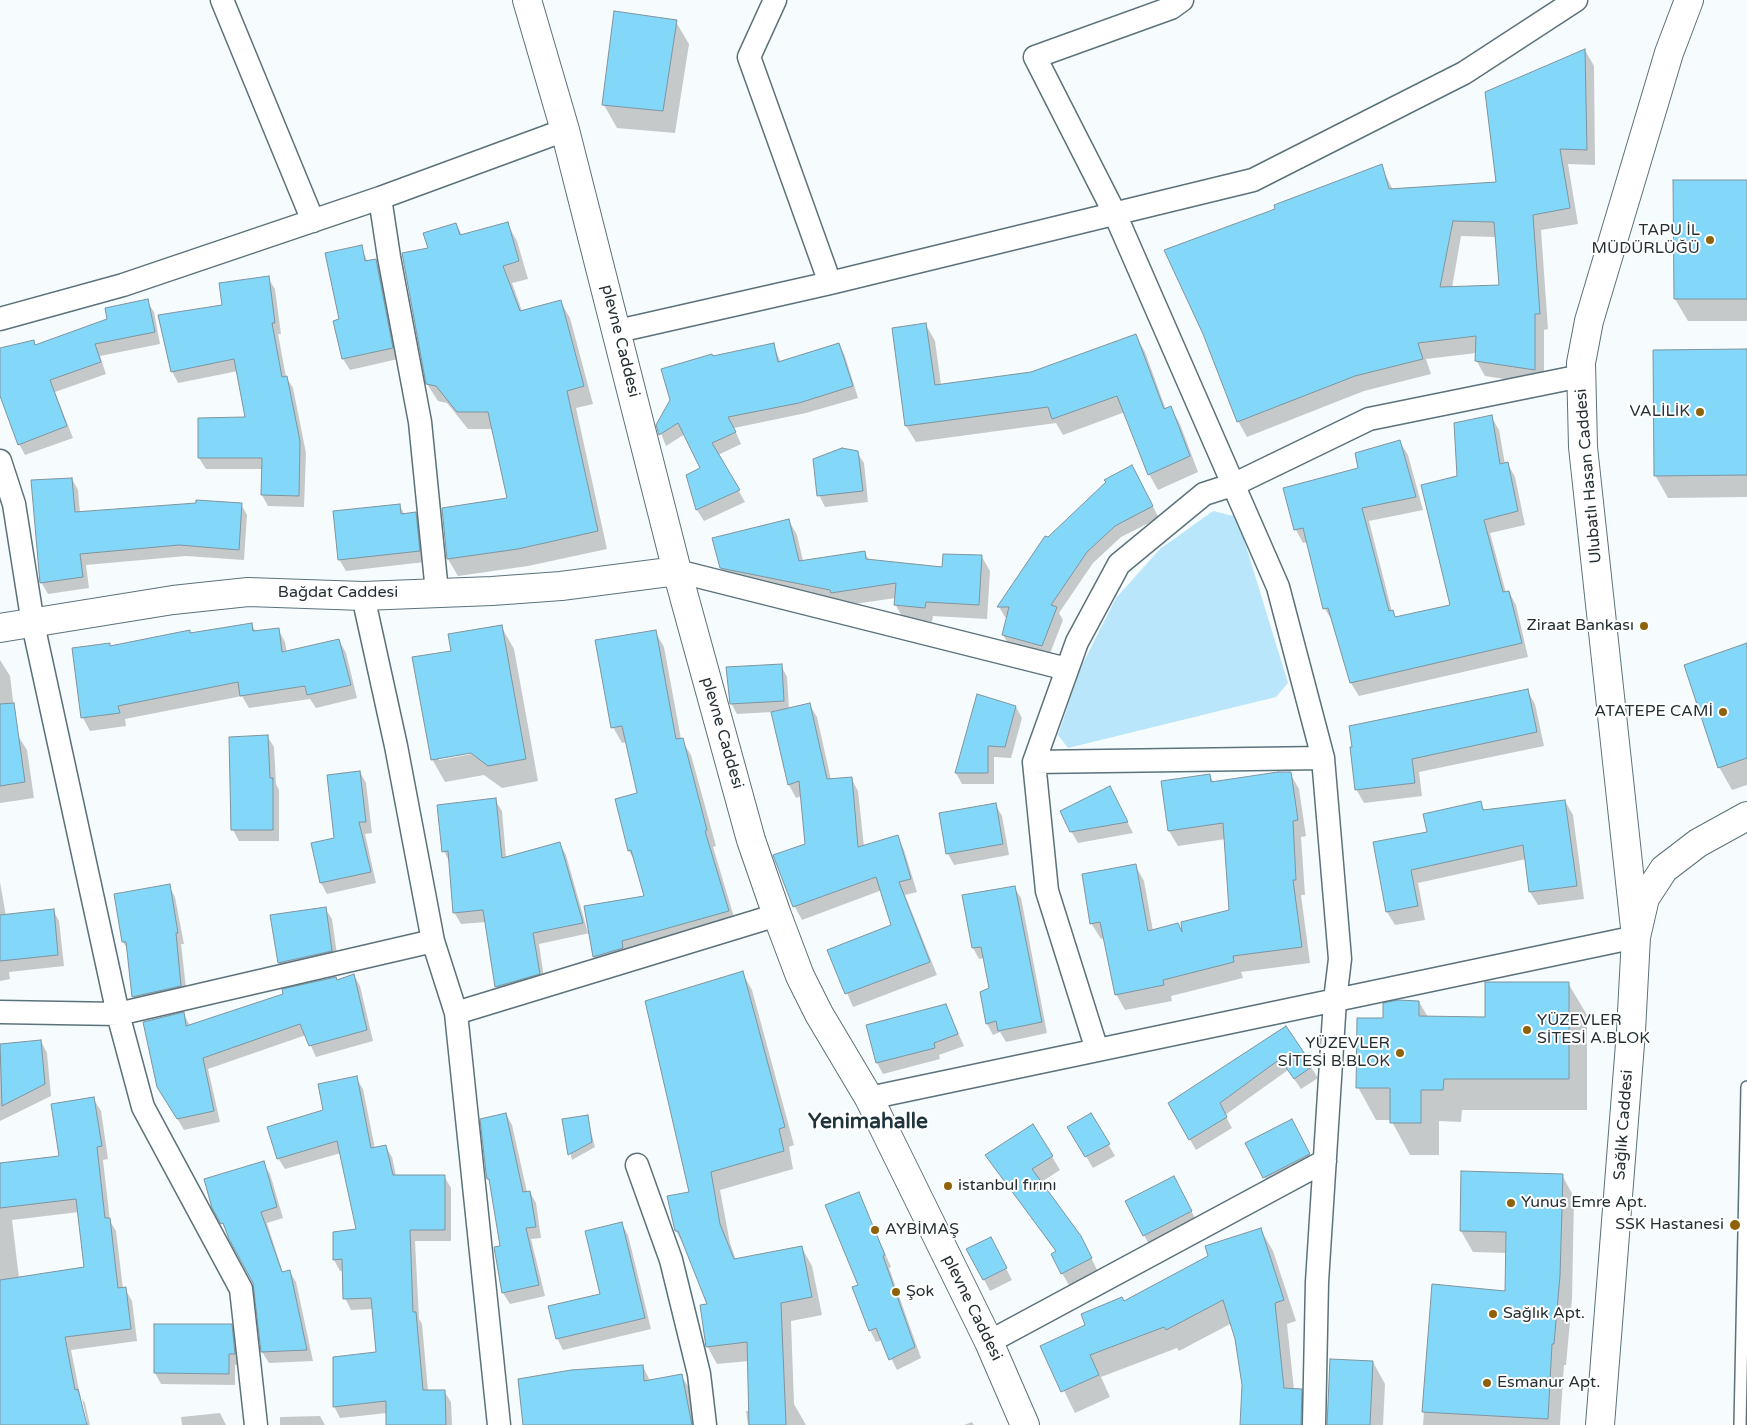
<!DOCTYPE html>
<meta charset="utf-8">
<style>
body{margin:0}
canvas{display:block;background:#f6fbfd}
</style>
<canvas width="1747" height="1425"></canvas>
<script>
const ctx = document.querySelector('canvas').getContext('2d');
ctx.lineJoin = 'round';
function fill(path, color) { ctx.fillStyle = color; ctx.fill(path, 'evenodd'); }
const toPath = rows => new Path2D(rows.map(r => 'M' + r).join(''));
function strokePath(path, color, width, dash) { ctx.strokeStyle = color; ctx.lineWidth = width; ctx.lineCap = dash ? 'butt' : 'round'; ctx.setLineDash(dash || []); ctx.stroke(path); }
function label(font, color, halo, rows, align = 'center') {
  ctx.font = font + ' "Varela Round",sans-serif'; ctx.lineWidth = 4; ctx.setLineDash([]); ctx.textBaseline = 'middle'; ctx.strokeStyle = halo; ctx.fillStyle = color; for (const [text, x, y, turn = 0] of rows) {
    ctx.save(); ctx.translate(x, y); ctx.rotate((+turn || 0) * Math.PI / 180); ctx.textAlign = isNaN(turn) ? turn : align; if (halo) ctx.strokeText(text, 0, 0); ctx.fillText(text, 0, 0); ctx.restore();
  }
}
const green = toPath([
 [1213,511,1237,517,1288,683,1276,697,1068,748,1058,735,1081,667,1116,598,1160,549]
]);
const shadow = toPath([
 [615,13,676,22,689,44,675,133,617,128,604,105],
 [1585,50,1594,66,1595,165,1568,164,1578,224,1541,230,1548,329,1544,330,1544,385,1485,376,1476,360,1476,353,1426,359,1431,374,1364,391,1247,437,1238,421,1277,210,1381,166,1393,190,1498,183],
 [1461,236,1496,237,1500,286,1452,288],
 [1747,181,1747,321,1688,321,1675,299],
 [507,223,517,241,528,279,512,283,522,311,560,301,570,318,593,404,576,408,607,549,528,566,458,576,448,559,509,499,493,429,468,429,447,403,438,401,427,384,430,249,456,224,462,235],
 [361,247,368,262,375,260,382,271,398,359,350,370,343,359,334,322,340,320],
 [268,278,275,289,281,334,278,334,286,377,293,388,306,453,304,507,268,506,262,495,263,469,206,469,199,458,199,419,246,418,238,371,178,383,172,371,224,306],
 [147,301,154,312,160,344,100,356,106,374,55,392,73,438,25,455,19,444,0,391,0,349,33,341,36,346,109,320],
 [926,325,935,341,941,385,1032,373,1136,336,1145,352,1166,410,1171,408,1180,424,1198,472,1158,490,1149,474,1125,412,1063,435,1056,423,916,442,906,426],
 [773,344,781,363,839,344,845,356,858,398,806,413,734,428,741,444,718,455,745,502,704,521,697,510,688,475,701,469,685,434,666,446,658,426,713,358],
 [1747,350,1747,497,1668,498,1655,475],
 [1491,416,1499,430,1505,464,1508,464,1515,477,1525,525,1490,533,1506,593,1509,592,1516,605,1528,657,1359,696,1351,683,1333,622,1325,609,1308,542,1303,543,1296,530,1285,489,1360,469,1400,442,1408,455,1423,510,1369,521,1392,612,1396,618,1451,605,1458,477],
 [857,452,864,463,868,502,825,507,819,495],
 [1138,478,1159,518,1121,537,1093,563,1059,613,1063,620,1049,656,1010,646,1003,635,1008,618,1005,617,999,607,1048,539],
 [72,479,78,490,80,513,241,504,247,515,244,560,186,556,86,565,89,588,48,594,41,582],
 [399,505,405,515,415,513,422,524,425,562,346,571,339,559],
 [789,521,797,535,803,561,865,553,869,560,943,568,982,557,990,571,987,619,933,616,932,622,903,618,895,604,896,598,840,606,729,582,721,568],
 [251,624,256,632,278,629,285,642,287,653,339,640,346,653,357,698,316,708,310,699,249,708,242,696,125,719,126,726,90,731,83,718,73,649,110,647],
 [501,626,514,649,538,781,502,788,484,775,445,782,432,759,452,652],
 [476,750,477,753,439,760,439,757],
 [655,631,664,647,681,739,691,755,716,846,713,847,737,927,603,973,594,957,590,933,539,944,545,985,503,998,497,987,486,922,461,924,454,912,450,863,444,851,495,800,502,811,506,858,559,843,566,855,588,933,646,897,636,863,629,851,616,800,638,794,627,742,622,743,613,727],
 [1747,645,1747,785,1732,790,1719,767],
 [0,660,10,676,17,734,27,750,34,798,0,803],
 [781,665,787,677,789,709,809,704,817,717,831,780,851,778,858,791,864,847,897,837,904,850,917,892,905,895,937,975,853,1007,829,950,893,926,882,890,802,920,795,907,775,856,806,845,802,796,796,798,789,785,772,712,737,714,731,703],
 [1527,690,1535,704,1544,746,1419,772,1422,796,1364,803,1356,789],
 [1016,707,1022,718,1011,758,994,757,994,784,962,784,956,773],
 [267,736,274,747,276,784,279,790,279,841,239,841,233,830,230,738],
 [360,772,366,783,372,833,365,834,376,883,327,894,321,883,312,844,335,839],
 [1290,773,1299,789,1306,836,1301,837,1305,895,1301,895,1310,963,1241,972,1243,978,1171,996,1172,1001,1125,1010,1116,994,1104,938,1101,939,1091,923,1135,865,1144,881,1153,931,1184,936,1230,911,1226,839,1178,846,1169,831,1210,776,1214,783],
 [1116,799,1133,833,1078,843,1071,831],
 [1565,801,1573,815,1584,899,1538,905,1530,892,1526,859,1418,883,1425,920,1395,925,1387,912,1429,833,1480,803,1485,811],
 [995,804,1002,816,1009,855,954,865,948,854],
 [0,882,6,916,53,910,59,921,64,966,9,972,10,979,0,981],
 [169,886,175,897,184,944,181,944,187,997,140,1008,133,997,129,951,123,942,115,895],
 [1014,887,1021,898,1047,1033,1006,1042,1000,1032,993,1035,987,1024,981,992,991,989,985,958,979,959,973,948],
 [325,908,332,919,338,962,286,974,279,963,272,916],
 [742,972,752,990,794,1145,789,1147,793,1169,720,1190,730,1243,736,1260,802,1248,812,1266,822,1315,791,1321,794,1404,806,1425,748,1425,746,1411,750,1411,749,1361,717,1364,707,1346,709,1305,686,1249,676,1231,690,1193],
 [354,975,360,986,373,1041,316,1057,306,1035,208,1069,220,1122,184,1130,165,1098,184,1014,190,1026],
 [1568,983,1587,1015,1587,1110,1462,1110,1461,1122,1439,1121,1439,1155,1410,1155,1391,1120,1376,1120,1358,1087,1384,1020,1419,1002,1428,1017,1486,1019],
 [946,1005,964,1046,939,1055,940,1059,883,1074,877,1063],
 [1286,1028,1318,1078,1301,1089,1288,1070,1225,1115,1232,1128,1196,1150,1169,1103],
 [41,1041,47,1053,51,1096,0,1121,0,1045],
 [356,1078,363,1089,375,1149,385,1146,392,1157,396,1176,444,1176,451,1188,451,1241,415,1241,419,1319,422,1324,428,1391,444,1391,451,1402,452,1425,388,1425,387,1413,340,1418,334,1406,377,1353,373,1309,351,1310,345,1298,343,1271,340,1271,334,1260,334,1234,357,1230,341,1153,285,1169,278,1158],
 [93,1098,101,1111,108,1159,103,1160,110,1221,116,1231,123,1289,125,1289,132,1301,137,1341,71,1350,80,1395,85,1403,90,1425,0,1425,0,1164,61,1157],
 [79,1212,85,1268,19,1278,12,1220],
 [78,1395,82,1398,87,1422,85,1423],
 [506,1114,512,1125,527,1192,530,1192,536,1203,541,1238,531,1239,545,1296,510,1304,503,1293,495,1248,501,1247,491,1183,488,1179],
 [1091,1114,1115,1156,1093,1168,1069,1128],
 [587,1116,595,1147,572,1160,564,1120],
 [1033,1125,1060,1170,1040,1183,1088,1251,1098,1272,1070,1287,1062,1273,1056,1252,987,1155],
 [1298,1132,1315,1166,1271,1189,1247,1144],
 [263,1163,270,1174,283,1218,267,1223,283,1273,289,1271,296,1282,313,1361,269,1363,262,1352,254,1283,222,1223],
 [1562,1175,1574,1197,1572,1299,1566,1365,1564,1365,1560,1425,1423,1425,1433,1285,1506,1292,1507,1253,1473,1252,1461,1231],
 [1180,1189,1197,1222,1150,1246,1144,1235],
 [858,1193,891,1267,889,1268,921,1358,897,1370,882,1340,876,1342,870,1330,860,1285],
 [622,1224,628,1235,651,1329,563,1350,557,1338,602,1295],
 [1261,1230,1273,1251,1296,1321,1287,1324,1294,1390,1301,1390,1313,1412,1314,1425,1241,1425,1243,1385,1236,1338,1232,1323,1179,1351,1177,1348,1101,1377,1110,1397,1075,1413,1042,1346,1087,1326,1124,1302],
 [996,1249,1012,1280,990,1291,968,1250],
 [231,1326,237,1337,241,1365,235,1365,235,1385,161,1384,155,1373],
 [1373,1362,1385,1384,1383,1425,1327,1425],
 [643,1366,650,1381,681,1375,689,1388,696,1425,524,1425],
 [220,1413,226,1425,182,1425,181,1417],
 [320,1416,325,1425,280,1425,280,1417],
 [972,1422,974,1425,964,1425]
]);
const building = toPath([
 [614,11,677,20,663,111,602,105,614,11],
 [1585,49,1587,150,1560,149,1570,208,1533,215,1540,314,1535,314,1535,370,1475,361,1476,336,1418,343,1423,359,1355,376,1237,422,1203,334,1164,250,1275,209,1274,205,1382,164,1389,189,1496,182,1485,92,1585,49],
 [1453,221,1494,222,1499,285,1440,287,1453,221],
 [1673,180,1747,180,1747,299,1674,299,1673,180],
 [508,222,519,261,503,266,520,311,561,300,584,386,567,391,598,531,518,549,447,559,442,508,507,498,488,412,457,412,436,386,426,384,402,253,428,248,423,233,456,223,460,235,508,222],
 [362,245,365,261,376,259,393,348,342,359,333,321,339,319,325,253,362,245],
 [269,276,275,323,272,323,282,377,287,376,300,441,299,496,261,495,262,458,198,458,198,418,245,417,234,359,171,372,158,315,222,305,219,283,269,276],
 [148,299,155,332,95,344,101,362,50,380,67,426,18,445,0,396,0,348,34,340,35,345,107,319,105,308,148,299],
 [926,323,935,385,1031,372,1136,334,1164,409,1171,406,1190,456,1148,475,1117,396,1052,419,1048,407,905,426,892,328,926,323],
 [774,343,778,362,839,343,853,386,799,403,728,417,736,432,712,443,740,490,696,510,686,475,700,468,678,423,659,435,656,425,670,400,661,369,712,354,713,356,774,343],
 [1747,349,1747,475,1654,476,1653,350,1747,349],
 [1492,415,1500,464,1508,462,1518,511,1484,520,1503,592,1509,591,1522,643,1350,683,1328,608,1323,609,1303,528,1294,530,1283,488,1358,468,1355,453,1400,440,1416,497,1362,508,1389,611,1393,610,1395,617,1450,605,1421,485,1457,476,1454,423,1492,415],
 [842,448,858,451,863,491,817,496,813,459,842,448],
 [1132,465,1153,506,1115,526,1087,552,1051,605,1057,607,1042,646,1002,635,1009,607,997,607,1045,536,1048,537,1106,482,1104,480,1132,465],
 [72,478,75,512,196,503,196,500,242,503,239,550,179,545,80,554,83,577,40,583,31,480,72,478],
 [400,504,401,514,416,512,420,551,338,560,333,511,400,504],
 [789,519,799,561,865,551,866,559,942,567,943,554,982,555,979,605,926,602,925,608,894,605,896,583,831,593,830,590,720,568,712,538,789,519],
 [252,623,253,631,279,628,282,652,339,639,351,685,307,695,305,686,240,696,238,682,118,706,120,713,81,718,72,648,110,643,110,646,190,630,190,633,252,623],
 [502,625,526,759,488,766,471,753,431,760,412,657,451,651,448,634,502,625],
 [656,630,676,739,683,738,707,830,705,831,729,911,622,941,623,948,593,957,584,906,644,896,631,850,628,851,615,799,637,793,622,726,611,728,595,640,656,630],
 [1747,643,1747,758,1718,768,1684,665,1747,643],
 [782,664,784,701,730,704,726,667,782,664],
 [1528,689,1537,732,1412,759,1415,783,1355,790,1350,747,1352,747,1349,726,1528,689],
 [977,694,1016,706,1005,747,988,746,988,773,955,773,977,694],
 [14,703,25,782,0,786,0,704,14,703],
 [810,703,827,779,852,777,858,847,898,835,911,879,899,882,930,962,845,994,827,950,891,925,876,877,793,907,773,855,805,844,799,781,788,785,771,712,810,703],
 [268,735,270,778,273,778,273,830,231,830,229,737,268,735],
 [360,771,366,822,359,822,371,872,320,883,311,843,334,838,327,775,360,771],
 [1278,772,1291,772,1298,820,1293,821,1296,880,1293,880,1302,947,1233,956,1234,962,1163,980,1164,985,1115,995,1100,922,1090,924,1082,874,1136,864,1148,931,1178,923,1182,932,1181,922,1229,910,1223,823,1168,831,1161,781,1210,774,1211,782,1278,772],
 [1110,786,1128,822,1070,832,1060,811,1110,786],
 [496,798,502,858,560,842,583,923,533,933,540,974,495,987,483,910,453,913,448,851,442,852,437,805,496,798],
 [1565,800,1577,886,1529,892,1523,845,1411,870,1418,906,1386,912,1373,842,1427,832,1423,814,1481,801,1483,810,1565,800],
 [996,803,1003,844,946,854,939,813,996,803],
 [170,884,178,933,176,933,181,986,132,997,126,942,122,942,114,894,170,884],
 [1015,886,1042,1022,998,1031,996,1021,986,1024,980,992,989,988,981,947,972,948,962,895,1015,886],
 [326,907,332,951,278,963,270,915,326,907],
 [54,909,58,955,0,961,0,915,54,909],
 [743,971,785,1127,779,1129,784,1151,711,1172,720,1224,734,1259,802,1246,812,1297,781,1303,786,1425,749,1425,747,1342,706,1347,700,1305,707,1304,678,1231,675,1231,667,1196,689,1192,645,1001,743,971],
 [354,974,367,1030,309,1046,300,1024,203,1058,214,1111,177,1119,157,1087,143,1022,184,1012,186,1026,283,994,282,989,336,977,337,980,354,974],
 [1485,982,1569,982,1569,1079,1444,1079,1443,1090,1421,1090,1421,1123,1390,1123,1390,1088,1356,1088,1357,1018,1383,1018,1383,1003,1398,1000,1419,1001,1419,1016,1485,1017,1485,982],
 [946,1004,958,1034,934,1043,935,1048,876,1063,866,1025,946,1004],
 [1286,1026,1313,1066,1294,1079,1280,1059,1220,1103,1227,1117,1189,1140,1168,1103,1286,1026],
 [41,1040,45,1084,2,1106,0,1044,41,1040],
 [357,1076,371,1148,386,1145,393,1175,445,1175,445,1230,410,1230,413,1312,416,1312,423,1390,445,1390,446,1425,386,1425,386,1401,333,1407,333,1357,376,1352,371,1298,343,1299,342,1259,333,1260,333,1232,356,1229,337,1141,277,1159,267,1127,323,1110,318,1084,357,1076],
 [94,1097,102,1146,97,1147,105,1218,110,1218,118,1288,126,1287,131,1329,65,1337,75,1390,78,1389,87,1425,0,1425,0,1280,84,1267,76,1199,0,1208,0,1163,59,1156,51,1104,94,1097],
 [506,1113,523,1192,530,1191,536,1227,526,1228,539,1285,502,1293,494,1247,500,1246,489,1179,487,1179,486,1173,480,1119,506,1113],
 [1091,1113,1110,1144,1085,1157,1067,1127,1091,1113],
 [588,1115,592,1142,568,1155,562,1119,588,1115],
 [1292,1119,1310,1154,1263,1178,1245,1143,1292,1119],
 [1033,1124,1053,1156,1032,1169,1081,1236,1092,1258,1061,1274,1051,1254,1056,1251,985,1155,1033,1124],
 [264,1161,277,1207,261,1212,282,1272,290,1270,307,1350,261,1352,253,1283,229,1239,223,1223,221,1224,212,1208,204,1179,264,1161],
 [1461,1171,1563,1174,1560,1276,1554,1344,1552,1344,1548,1419,1422,1412,1432,1284,1505,1291,1506,1232,1460,1231,1461,1171],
 [1174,1176,1192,1211,1143,1236,1125,1201,1174,1176],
 [859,1192,885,1255,883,1256,915,1347,889,1360,876,1328,869,1331,852,1287,858,1285,825,1205,859,1192],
 [622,1222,645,1318,556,1339,548,1306,600,1294,585,1231,622,1222],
 [1261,1228,1284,1300,1275,1303,1284,1388,1302,1389,1301,1425,1240,1425,1242,1385,1235,1339,1223,1300,1166,1330,1164,1327,1090,1355,1099,1375,1061,1392,1040,1346,1085,1325,1081,1314,1122,1297,1124,1301,1208,1256,1205,1246,1261,1228],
 [991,1237,1007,1268,983,1280,966,1249,991,1237],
 [154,1324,232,1324,235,1354,229,1354,229,1374,154,1373,154,1324],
 [1330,1359,1373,1361,1370,1425,1327,1425,1330,1359],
 [643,1365,644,1381,682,1374,692,1425,523,1425,518,1379,571,1370,643,1365]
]);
const service = toPath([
 [1740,1425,1747,1087]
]);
const minor = toPath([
 [222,0,313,221],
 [775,0,749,57,830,283],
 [1182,0,1171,8,1035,57,1115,214,1278,587,1323,758,1340,959,1335,1000,1317,1282,1314,1425],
 [380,198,389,257,420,422,437,592],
 [0,319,123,285,380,198,565,130],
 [618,331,830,283,1253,180,1464,73,1576,0],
 [0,461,14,504,33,624,118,1014,143,1107,241,1289,256,1425],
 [677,571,1067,669],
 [363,596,396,746,433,941,456,1013,499,1425],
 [1034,762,1323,758],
 [0,1012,118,1014,433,941],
 [456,1013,777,915],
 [1097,1050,1047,891,1034,762,1077,642,1119,564,1204,494,1235,484,1369,419,1581,376],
 [869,1098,1636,937],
 [637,1165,671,1260,699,1374,705,1425],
 [989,1342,1325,1161]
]);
const tertiary = toPath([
 [527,0,565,130,677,571,751,840,777,915,800,976,819,1014,869,1098,989,1342,1025,1425],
 [0,628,173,600,248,592,363,596,492,591,561,586,677,571],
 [1636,937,1583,447,1581,363,1589,321,1669,53,1689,0],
 [1600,1425,1631,1031,1636,937,1645,898,1664,869,1698,843,1747,816]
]);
const markers = [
 [1710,240,5,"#8f620a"],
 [1700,412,5,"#8f620a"],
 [1644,626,5,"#8f620a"],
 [1723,712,5,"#8f620a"],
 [1527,1030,5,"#8f620a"],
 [1400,1053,5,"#8f620a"],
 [948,1186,5,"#8f620a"],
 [1511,1203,5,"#8f620a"],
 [1735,1225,6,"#8f620a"],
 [875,1230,5,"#8f620a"],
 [896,1292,5,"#8f620a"],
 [1493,1314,5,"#8f620a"],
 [1487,1383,5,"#8f620a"]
];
const poiNames = [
 ["TAPU İL",1700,231,"right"],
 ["MÜDÜRLÜĞÜ",1700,249,"right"],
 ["VALİLİK",1690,412,"right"],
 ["Ziraat Bankası",1634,626,"right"],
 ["ATATEPE CAMİ",1713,712,"right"],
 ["YÜZEVLER",1537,1021],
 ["SİTESİ A.BLOK",1537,1039],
 ["YÜZEVLER",1390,1044,"right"],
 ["SİTESİ B.BLOK",1390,1062,"right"],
 ["istanbul fırını",958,1186],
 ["Yunus Emre Apt.",1521,1203],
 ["SSK Hastanesi",1724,1225,"right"],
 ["AYBİMAŞ",885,1230],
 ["Şok",906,1292],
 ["Sağlık Apt.",1503,1314],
 ["Esmanur Apt.",1497,1383]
];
const streetNames = [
 ["plevne Caddesi",620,341,76],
 ["Ulubatlı Hasan Caddesi",1589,476,-95],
 ["Bağdat Caddesi",338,593],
 ["plevne Caddesi",722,733,74],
 ["Sağlık Caddesi",1624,1125,-86],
 ["plevne Caddesi",972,1308,64]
];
const districtNames = [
 ["Yenimahalle",868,1122]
];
fill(green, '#b9e6fa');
fill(shadow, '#0003');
fill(building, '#83d7f9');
strokePath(building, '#7e959f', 1);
strokePath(service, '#5b727b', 14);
strokePath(minor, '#5b727b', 25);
strokePath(tertiary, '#5b727b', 30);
strokePath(service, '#fff', 11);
strokePath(minor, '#fff', 22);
strokePath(tertiary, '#fff', 28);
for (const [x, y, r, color] of markers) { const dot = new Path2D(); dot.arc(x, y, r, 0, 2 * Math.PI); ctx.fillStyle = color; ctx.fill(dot); strokePath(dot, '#fff', 2); }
label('16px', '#263034', '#fff', poiNames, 'left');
label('16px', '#263034', '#fff', streetNames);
label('bold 21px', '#1f343c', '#fff', districtNames);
</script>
